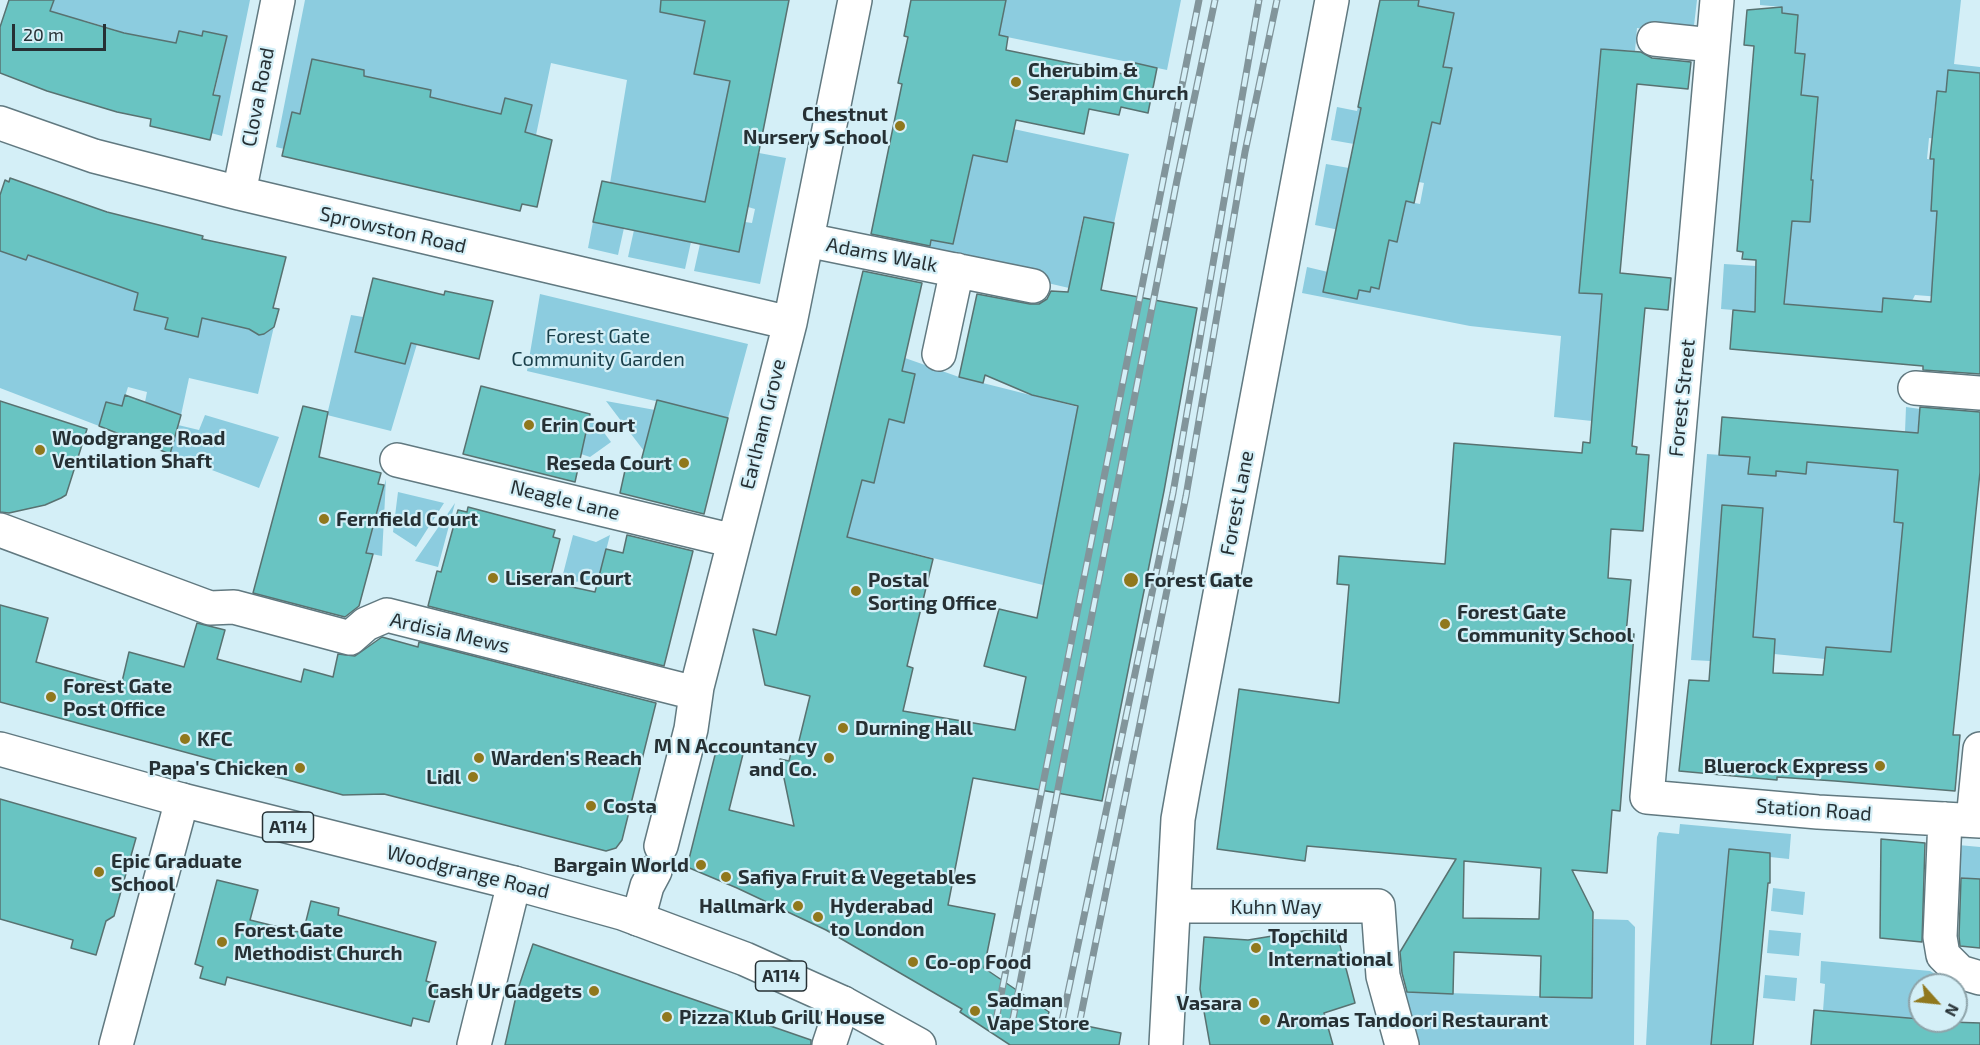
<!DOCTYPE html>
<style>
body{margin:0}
#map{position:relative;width:1980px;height:1045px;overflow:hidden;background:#d4eff7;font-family:"Exo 2",sans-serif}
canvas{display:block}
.north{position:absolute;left:1908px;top:973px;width:60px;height:60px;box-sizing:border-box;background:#d4eff7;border:2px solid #8ea3a9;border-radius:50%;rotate:117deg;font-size:16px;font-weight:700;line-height:24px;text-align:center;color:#263034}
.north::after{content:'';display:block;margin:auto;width:21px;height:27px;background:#90781d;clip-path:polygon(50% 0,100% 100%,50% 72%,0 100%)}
.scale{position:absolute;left:12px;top:24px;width:94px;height:27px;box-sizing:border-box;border:3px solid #263034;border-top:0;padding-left:8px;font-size:18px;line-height:21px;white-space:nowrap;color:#263034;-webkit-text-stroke:4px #d4eff7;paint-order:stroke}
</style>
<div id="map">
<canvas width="1980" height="1045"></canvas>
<div class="north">N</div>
<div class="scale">20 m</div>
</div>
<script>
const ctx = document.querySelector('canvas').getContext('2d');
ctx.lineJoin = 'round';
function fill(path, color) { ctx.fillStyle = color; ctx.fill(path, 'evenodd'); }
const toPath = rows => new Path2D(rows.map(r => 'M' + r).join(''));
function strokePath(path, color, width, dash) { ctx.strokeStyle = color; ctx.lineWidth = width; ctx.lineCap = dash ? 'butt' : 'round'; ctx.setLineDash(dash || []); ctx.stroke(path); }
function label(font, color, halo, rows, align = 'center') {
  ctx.font = font + ' "Exo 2",sans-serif'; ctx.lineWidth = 4.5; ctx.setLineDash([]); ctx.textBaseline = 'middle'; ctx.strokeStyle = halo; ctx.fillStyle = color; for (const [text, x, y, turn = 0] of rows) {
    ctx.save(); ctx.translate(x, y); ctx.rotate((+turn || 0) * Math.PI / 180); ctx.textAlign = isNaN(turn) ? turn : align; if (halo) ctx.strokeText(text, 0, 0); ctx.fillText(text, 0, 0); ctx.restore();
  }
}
const green = toPath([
 [54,0,250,0,222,136,211,133,220,97,214,95,227,36,202,31,202,36,167,82,151,119,147,118,164,41,145,37,140,60,106,65,116,30,83,20,79,34,40,40],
 [305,0,706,0,743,29,702,37,694,74,731,82,705,202,610,183,627,80,551,63,536,135,519,155,532,105,505,98,493,148,465,142,473,107,444,100,439,120,411,184,431,90,364,76,364,70,312,59,300,114,292,112,284,149,276,147],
 [1006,0,1181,0,1167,70,915,18,1001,27],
 [1419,0,1697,0,1693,34,1637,28,1635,51,1601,49,1579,292,1602,294,1592,421,1554,417,1561,336,1470,326,1302,293,1307,267,1328,272,1324,292,1357,299,1359,290,1369,292,1371,287,1379,289,1388,240,1397,242,1315,225,1326,164,1349,168,1380,196,1420,204,1424,183,1384,175,1354,144,1331,140,1337,107,1357,111,1358,107,1440,124,1452,68,1440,66,1454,13,1418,6],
 [1760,0,1961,0,1954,64,1980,67,1980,73,1953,92,1937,91,1934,112,1980,143,1929,138,1927,159,1968,162,1934,162,1933,182,1966,185,1932,211,1938,211,1933,268,1980,300,1915,295,1912,301,1883,299,1881,322,1721,309,1724,264,1756,266,1792,221,1810,222,1813,181,1795,179,1798,137,1815,138,1818,97,1801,95,1805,54,1759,50,1796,43,1798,15,1782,13,1782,7,1760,5],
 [898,104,1129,154,1114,223,1083,217,1069,288,910,251,913,236,953,244,961,210,927,166,969,174,973,155,1007,162],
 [759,153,786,158,760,284,694,271,700,244,739,251,745,222,752,223,755,209,748,207],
 [593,222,624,228,618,255,588,248],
 [634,230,691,242,685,269,628,257],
 [0,251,26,260,29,255,139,289,134,310,161,316,175,286,165,329,197,337,210,285,220,322,249,329,259,335,264,334,270,330,276,318,258,394,189,378,181,415,145,402,147,392,128,387,122,406,106,402,99,426,0,388],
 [540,294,748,344,728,418,527,371],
 [421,300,417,344,391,431,327,415,351,315,363,317,355,352,405,364],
 [905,358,959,377,1078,407,1043,585,847,537,854,507,857,479,874,482,884,442,872,415,904,422,899,370],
 [606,401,655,410,644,451,628,430],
 [1906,407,1920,409,1917,435,1894,522,1914,524,1923,659,1826,647,1825,659,1774,654,1775,639,1753,637,1763,508,1722,505,1710,661,1691,660,1707,454,1750,457,1749,474,1776,476,1776,471,1806,474,1807,462,1905,432],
 [590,414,611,442,590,457,581,454],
 [205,415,279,437,259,488,170,454,178,425,199,430],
 [386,479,382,556,366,553],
 [398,492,444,503,416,547,393,532],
 [455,503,438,567,415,561],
 [573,535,596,542,610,535,599,578,575,582,562,578],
 [1680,824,1791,834,1789,859,1770,857,1770,853,1729,849,1711,1045,1646,1045,1657,837,1659,832,1679,834],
 [1958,845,1980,847,1980,879,1955,877],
 [1773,888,1805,892,1803,915,1771,911],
 [1594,919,1628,920,1635,927,1634,1045,1407,1045,1392,991,1592,998],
 [1769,930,1801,933,1799,956,1767,953],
 [1821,961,1930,971,1954,985,1920,985,1920,1019,1823,1011,1825,984,1820,983],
 [1765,975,1797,978,1795,1001,1763,998]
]);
const building = toPath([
 [9,0,54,0,50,11,124,33,176,43,179,31,202,36,203,31,227,36,213,95,220,96,210,140,150,126,151,119,117,112,47,91,0,73,0,27,9,0],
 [661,0,789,0,739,252,593,222,602,181,705,202,730,81,694,74,705,21,660,12,661,0],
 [911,0,1006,0,999,35,1008,37,1006,50,1128,75,1131,62,1157,68,1148,113,1121,107,1119,115,1089,109,1084,134,1016,120,1007,162,973,155,953,244,931,240,930,246,871,234,902,84,898,83,908,37,904,36,911,0],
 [1380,0,1419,0,1418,6,1454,13,1443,67,1452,68,1440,124,1432,122,1414,203,1406,201,1397,242,1389,240,1379,289,1371,287,1370,292,1359,290,1357,299,1323,292,1361,108,1358,107,1380,0],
 [1782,7,1782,13,1798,15,1795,53,1805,54,1801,95,1818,97,1811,180,1813,180,1810,222,1792,221,1784,304,1882,312,1883,298,1931,302,1937,211,1931,211,1934,159,1930,159,1937,91,1946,92,1948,70,1980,73,1980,374,1923,370,1923,366,1730,349,1733,310,1755,312,1756,260,1742,259,1743,252,1737,251,1754,46,1744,45,1747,10,1782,7],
 [1601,49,1641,52,1652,58,1691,62,1688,89,1637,84,1620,273,1671,278,1668,310,1645,308,1632,446,1637,447,1636,454,1649,455,1643,531,1611,529,1608,578,1631,580,1626,634,1634,634,1620,811,1612,810,1607,873,1572,870,1593,912,1592,998,1540,997,1541,956,1454,952,1453,994,1407,992,1402,973,1400,952,1456,859,1307,846,1305,861,1217,849,1239,689,1339,703,1349,585,1337,584,1339,556,1445,564,1454,443,1582,453,1583,442,1590,443,1602,294,1579,293,1601,49],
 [1464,861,1541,868,1539,919,1463,918,1464,861],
 [312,59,364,70,364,76,431,90,430,97,501,114,505,98,532,105,525,132,552,140,537,207,522,204,520,211,282,156,292,112,300,114,312,59],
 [10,178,107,212,203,236,202,239,286,257,273,308,279,309,274,327,264,334,259,335,249,329,202,318,198,337,165,329,168,318,134,310,138,293,28,255,26,260,0,251,0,195,5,180,9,182,10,178],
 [1084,217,1114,223,1101,290,1197,308,1164,491,1102,801,973,778,948,905,995,914,984,968,1049,1012,1047,1018,1121,1033,1119,1045,1010,1045,960,1012,962,1009,826,930,737,888,687,867,718,743,744,750,729,810,794,826,780,759,789,761,793,744,798,745,810,696,765,685,753,629,776,635,863,271,922,283,902,371,915,374,904,423,889,419,874,483,862,480,847,537,933,559,907,666,913,668,903,711,1015,730,1026,677,984,666,999,609,1037,618,1078,406,1032,395,985,375,983,383,959,377,977,294,1030,304,1039,304,1047,299,1051,291,1068,292,1084,217],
 [373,278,444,295,445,291,493,301,479,359,411,343,405,364,355,352,373,278],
 [481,386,590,414,575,482,463,454,481,386],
 [125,395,181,415,170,454,99,426,106,402,122,406,125,395],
 [657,400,728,418,704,514,620,493,626,466,639,469,657,400],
 [0,401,87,429,66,495,61,498,45,505,9,513,0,512,0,401],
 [303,406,328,412,319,457,381,473,378,484,384,485,366,553,373,554,359,606,345,617,253,593,303,406],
 [1920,407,1980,412,1980,472,1953,735,1960,735,1955,791,1835,781,1777,777,1777,780,1679,771,1689,680,1709,681,1722,505,1763,508,1753,637,1775,639,1773,673,1823,675,1826,647,1891,652,1903,523,1894,522,1898,470,1807,462,1806,474,1776,471,1776,476,1748,474,1750,457,1719,455,1722,417,1918,433,1920,407],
 [468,507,555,530,553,537,560,539,549,582,595,592,606,549,623,553,627,535,693,551,664,666,428,606,437,571,441,572,458,510,467,512,468,507],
 [0,605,48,618,36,662,121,686,129,652,184,667,197,623,225,630,217,659,301,682,304,669,333,677,338,654,355,656,382,637,418,647,419,642,656,703,622,840,616,848,606,851,384,794,343,795,0,702,0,605],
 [0,799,136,838,114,916,106,921,96,955,71,948,73,940,0,919,0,799],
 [1881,839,1925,843,1922,942,1880,938,1881,839],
 [1729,849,1770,853,1770,883,1768,883,1753,1045,1711,1045,1729,849],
 [1961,878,1980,879,1980,948,1960,946,1959,936,1961,878],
 [217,880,258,890,250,920,303,933,311,901,339,908,338,915,436,942,426,981,439,985,429,1022,413,1018,411,1026,227,977,225,985,200,978,203,967,195,964,217,880],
 [1336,930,1355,1003,1324,1013,1333,1045,1210,1045,1200,989,1204,937,1248,940,1303,931,1336,930],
 [533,944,811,1040,811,1045,505,1045,517,992,533,944],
 [1814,1010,1920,1019,1920,1021,1980,1023,1980,1045,1811,1045,1814,1010]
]);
const minor = toPath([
 [1717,0,1647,797,1818,812,1980,821],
 [1654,39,1712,45],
 [0,123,94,156,239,193,790,323],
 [239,193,278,0],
 [807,240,1033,286],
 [939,354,957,270],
 [1915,388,1980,393],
 [397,460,734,541],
 [0,530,210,608,234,607,350,638,366,624,387,615,695,693],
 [1945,819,1940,937,1943,955,1960,972,1980,978],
 [1973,820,1980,749],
 [661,846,691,729,697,687,790,323,855,0],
 [1174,906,1378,906,1383,976,1402,1045],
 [638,919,647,886,655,871],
 [116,1045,182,800],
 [474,1045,514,883],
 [829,1045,843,1003],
 [1166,1045,1178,819,1184,785,1332,0]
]);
const major = toPath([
 [0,749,182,800,514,883,622,913,745,959,843,1003,919,1045]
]);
const rail = toPath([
 [997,1015,1199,0],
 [1062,1021,1173,493,1259,0],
 [1012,1024,1177,180,1215,0],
 [1079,1025,1186,496,1245,152,1277,0]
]);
const markers = [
 [1016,82,6,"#90781d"],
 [900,126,6,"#90781d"],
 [529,425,6,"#90781d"],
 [40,450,6,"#90781d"],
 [684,463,6,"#90781d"],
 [324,519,6,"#90781d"],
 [493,578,6,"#90781d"],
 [1131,580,8,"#90781d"],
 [856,591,6,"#90781d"],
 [1445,624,6,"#90781d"],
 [51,697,6,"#90781d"],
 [843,728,6,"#90781d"],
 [185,739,6,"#90781d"],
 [479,758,6,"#90781d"],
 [829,758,6,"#90781d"],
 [1880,766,6,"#90781d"],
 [300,768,6,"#90781d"],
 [473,777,6,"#90781d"],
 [591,806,6,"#90781d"],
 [701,865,6,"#90781d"],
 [99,872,6,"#90781d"],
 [726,877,6,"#90781d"],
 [798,906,6,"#90781d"],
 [818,917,6,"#90781d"],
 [222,942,6,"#90781d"],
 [1256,948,6,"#90781d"],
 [913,962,6,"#90781d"],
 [594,991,6,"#90781d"],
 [1254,1003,6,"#90781d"],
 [975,1011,6,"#90781d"],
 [667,1017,6,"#90781d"],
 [1265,1020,6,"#90781d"]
];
const shields = [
 [288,827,51],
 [781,976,51]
];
const shieldNames = [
 ["A114",288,827],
 ["A114",781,976]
];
const poiNames = [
 ["Cherubim &",1028,70],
 ["Seraphim Church",1028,93],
 ["Chestnut",888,114,"right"],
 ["Nursery School",888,137,"right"],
 ["Erin Court",541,425],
 ["Woodgrange Road",52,438],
 ["Ventilation Shaft",52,461],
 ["Reseda Court",672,463,"right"],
 ["Fernfield Court",336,519],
 ["Liseran Court",505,578],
 ["Postal",868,580],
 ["Sorting Office",868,603],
 ["Forest Gate",1144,580],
 ["Forest Gate",1457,612],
 ["Community School",1457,635],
 ["Forest Gate",63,686],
 ["Post Office",63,709],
 ["Durning Hall",855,728],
 ["KFC",197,739],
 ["M N Accountancy",817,746,"right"],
 ["and Co.",817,769,"right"],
 ["Warden's Reach",491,758],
 ["Bluerock Express",1868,766,"right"],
 ["Papa's Chicken",288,768,"right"],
 ["Lidl",461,777,"right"],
 ["Costa",603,806],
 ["Epic Graduate",111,861],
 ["School",111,884],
 ["Bargain World",689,865,"right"],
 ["Safiya Fruit & Vegetables",738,877],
 ["Hallmark",786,906,"right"],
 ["Hyderabad",830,906],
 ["to London",830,929],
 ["Forest Gate",234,930],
 ["Methodist Church",234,953],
 ["Topchild",1268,936],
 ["International",1268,959],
 ["Co-op Food",925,962],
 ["Cash Ur Gadgets",582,991,"right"],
 ["Sadman",987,1000],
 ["Vape Store",987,1023],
 ["Vasara",1242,1003,"right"],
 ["Pizza Klub Grill House",679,1017],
 ["Aromas Tandoori Restaurant",1277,1020]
];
const streetNames = [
 ["Clova Road",258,97,-79],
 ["Sprowston Road",393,230,13],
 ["Adams Walk",882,255,11],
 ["Forest Street",1682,398,-84],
 ["Earlham Grove",763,424,-76],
 ["Neagle Lane",565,500,14],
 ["Forest Lane",1237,503,-79],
 ["Ardisia Mews",450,633,13],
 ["Station Road",1814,810,4],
 ["Woodgrange Road",468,872,14],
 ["Kuhn Way",1276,907]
];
const parkNames = [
 ["Forest Gate",598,336],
 ["Community Garden",598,359]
];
fill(green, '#8cccdf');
fill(building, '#69c4c2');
strokePath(building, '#587271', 1.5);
strokePath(minor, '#617980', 36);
strokePath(major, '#617980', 36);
strokePath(minor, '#fff', 33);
strokePath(major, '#fff', 33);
strokePath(rail, '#82959b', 7);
strokePath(rail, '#d4eff7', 4.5, [14]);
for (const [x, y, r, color] of markers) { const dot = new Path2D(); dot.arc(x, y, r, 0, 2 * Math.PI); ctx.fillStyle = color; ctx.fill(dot); strokePath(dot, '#d4eff7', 2); }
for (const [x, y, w] of shields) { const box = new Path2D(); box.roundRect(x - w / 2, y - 15, w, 30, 4.5); ctx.fillStyle = '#d4eff7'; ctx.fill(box); strokePath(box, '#263034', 1.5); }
label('bold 18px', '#263034', null, shieldNames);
label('bold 20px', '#263034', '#d4eff7', poiNames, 'left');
label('20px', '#263034', '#d4eff7', streetNames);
label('20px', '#193f4a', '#d4eff7', parkNames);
</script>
